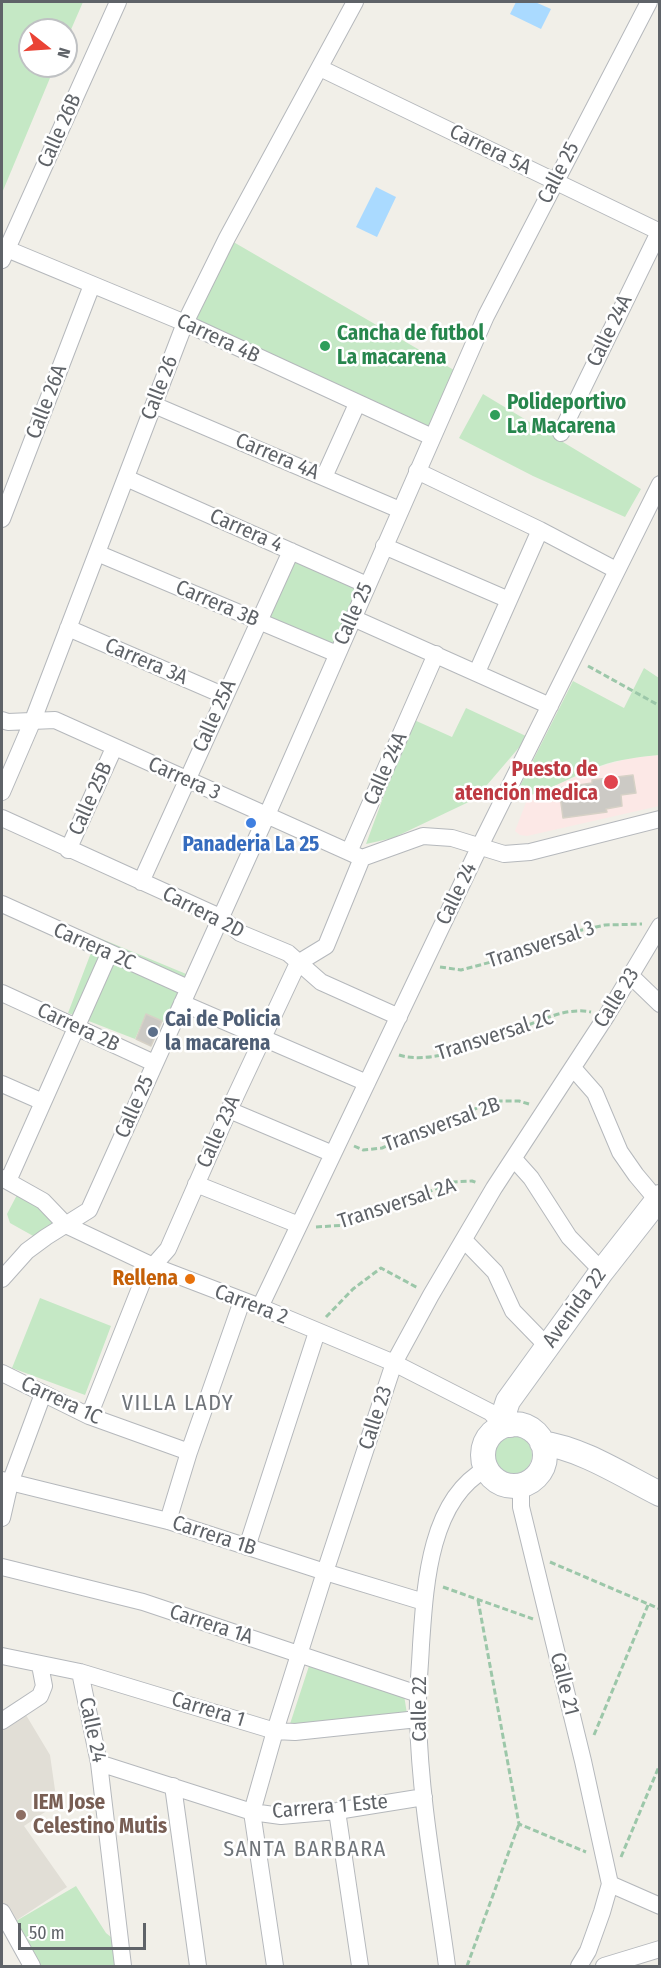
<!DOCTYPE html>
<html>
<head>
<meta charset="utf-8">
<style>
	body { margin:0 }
	#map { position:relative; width:661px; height:1968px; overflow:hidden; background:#f1efe8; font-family:"Fira Sans Condensed",sans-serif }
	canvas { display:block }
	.frame { position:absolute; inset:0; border:3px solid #5f6368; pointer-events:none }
	.north { position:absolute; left:18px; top:18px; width:60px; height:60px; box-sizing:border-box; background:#fff; border:2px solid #bfc1c3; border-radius:50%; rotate:107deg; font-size:16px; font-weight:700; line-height:24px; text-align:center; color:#5f6368 }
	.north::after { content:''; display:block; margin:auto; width:21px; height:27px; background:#ea4335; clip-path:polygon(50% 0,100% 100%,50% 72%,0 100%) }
	.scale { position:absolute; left:18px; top:1923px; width:128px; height:27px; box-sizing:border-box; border:3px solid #5f6368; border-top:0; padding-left:8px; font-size:18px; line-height:21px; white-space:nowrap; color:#5f6368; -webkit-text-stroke:4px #fff; paint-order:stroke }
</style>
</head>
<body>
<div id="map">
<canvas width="661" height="1968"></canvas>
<div class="frame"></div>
<div class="north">N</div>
<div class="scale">50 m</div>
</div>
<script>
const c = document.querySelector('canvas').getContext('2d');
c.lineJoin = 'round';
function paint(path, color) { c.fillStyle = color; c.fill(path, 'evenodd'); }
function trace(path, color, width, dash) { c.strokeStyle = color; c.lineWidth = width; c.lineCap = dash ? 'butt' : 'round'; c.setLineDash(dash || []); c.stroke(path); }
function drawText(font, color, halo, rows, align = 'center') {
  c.font = font + ' "Fira Sans Condensed",sans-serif'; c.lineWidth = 5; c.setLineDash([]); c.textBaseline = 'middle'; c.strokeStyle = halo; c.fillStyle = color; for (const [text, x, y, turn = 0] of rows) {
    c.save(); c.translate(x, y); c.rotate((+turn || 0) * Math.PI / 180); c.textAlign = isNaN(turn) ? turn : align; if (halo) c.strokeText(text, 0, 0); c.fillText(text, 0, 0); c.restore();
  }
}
paint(new Path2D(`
	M26 1715 50 1755 57 1804 24 1826 67 1887 11 1924 2 1912V1731Z`), '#e1ded6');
paint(new Path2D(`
	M659 755V806L527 836 520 835 515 831 528 797 599 767 630 758Z`), '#fce8e6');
paint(new Path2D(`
	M2 2H83L66 41V30H30V66H55L2 193Z
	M230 240 454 370 428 433 186 322Z
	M483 394 641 489 625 517 533 476 459 438Z
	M294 554 365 586 338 648 266 617Z
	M644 668 659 678V755C639 757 620 759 600 766 570 777 543 794 513 800L573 681 624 708Z
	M466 708 528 737 475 799 393 838 366 844 412 719 452 737Z
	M97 937 191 976 170 1025 146 1014 135 1039 68 1013Z
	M18 1193 39 1205 56 1224 35 1237 10 1223 7 1214Z
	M40 1298 111 1326 85 1395 12 1368Z
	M494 1455a19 19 0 1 1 38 0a19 19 0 1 1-38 0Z
	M309 1666 404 1695 407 1714 289 1727Z
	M76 1886 106 1933 117 1942 120 1966H34L11 1924Z`), '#c5e8c5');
paint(new Path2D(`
	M516 2H535L551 9 541 29 510 14Z
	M376 187 396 197 377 237 356 227Z`), '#aadaff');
const building = new Path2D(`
	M633 775 636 793 621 795 622 806 606 809 607 812 563 818 559 788 592 783V780Z
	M146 1014 162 1021 151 1046 136 1039Z`);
paint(building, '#cccac5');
trace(building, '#d6d1c6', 1.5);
const street = new Path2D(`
	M320 68 660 232
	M2 247 185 323 432 437
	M2 260 118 2
	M154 405 400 510
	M561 433 660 230
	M417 471 540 530 616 570
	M324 477 357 404
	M126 478 367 585
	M2 519 92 285
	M384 546 509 600
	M97 553 337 654
	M353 618 550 706
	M68 628 225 696
	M477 672 540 530
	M2 720 8 722 55 720 362 858
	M2 792 33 720 185 323 227 238 355 2
	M2 818 220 917 240 933 288 953 321 982 399 1017
	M68 850 114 748
	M349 852 436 654
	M362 858 423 836 452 838 504 854 530 852 660 819
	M141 882 291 551
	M2 904 188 988
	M631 976 660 1004
	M2 993 154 1063
	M182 1003 367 1083
	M573 1068 595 1093 620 1152 636 1175 657 1200
	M2 1084 43 1102
	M229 1110 333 1154
	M514 1159 531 1178 569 1237 602 1271
	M2 1178 43 1201 66 1225 153 1266 260 1307 394 1363 490 1412 504 1426
	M8 1181 109 954
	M196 1184 299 1225
	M464 1240 495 1272 513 1311 547 1346
	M2 1279 27 1251 46 1237 89 1210 267 815 486 316 649 2
	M260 1307 479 848 660 484
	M2 1373 89 1416 189 1452
	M89 1416 142 1283 153 1266 168 1249 229 1110 298 963 326 946 362 858
	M2 1480 168 1521 325 1572 424 1602
	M521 1485V1507L583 1761 610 1884 602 1912 588 1951 579 1966
	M2 1518 10 1483 43 1394
	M168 1521 189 1452 242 1301
	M247 1547 317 1332
	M2 1567 143 1602 418 1694
	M2 1656 80 1672 275 1731 295 1732 418 1719
	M80 1672 99 1763 123 1966
	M2 1721 40 1696 44 1686 40 1665
	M99 1763 252 1812 281 1816 337 1811 424 1797
	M173 1786 198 1966
	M337 1811 360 1966
	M610 1884 660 1906
	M2 1912 32 1966
	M275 1966 252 1812 275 1731 325 1572 394 1363 431 1295 494 1188 607 1015 660 926
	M447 1966C436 1884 420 1801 418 1718 417 1693 420 1669 421 1645 425 1587 429 1500 486 1469
	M604 1966 660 1949`);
const secondary = new Path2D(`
	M483 1455a31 31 0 1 1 62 0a31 31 0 1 1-62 0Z
	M510 1425 504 1413 508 1401 602 1271 660 1197
	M542 1443C583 1449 622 1475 660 1494`);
trace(street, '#b5b8bc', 18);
trace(secondary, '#b6babf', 26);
trace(new Path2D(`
	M588 666 660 706
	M440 967 461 970 495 961 577 931 605 925 642 924
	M399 1055C436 1067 500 1035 536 1022 553 1015 573 1008 591 1012
	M354 1146 363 1150 382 1148 494 1101H519L529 1104
	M316 1227 346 1225 453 1182 472 1181 478 1183
	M326 1317 353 1289 381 1268 418 1288
	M550 1562 660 1609
	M443 1587 533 1619
	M478 1600 519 1824 586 1852
	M594 1735 648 1605
	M621 1857 660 1764
	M467 1966 519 1824`), '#9cc7a9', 3, [6, 3]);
trace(street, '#fff', 16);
trace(secondary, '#fff', 24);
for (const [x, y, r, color] of [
	[325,346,6,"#2e9e5b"],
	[495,415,6,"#2e9e5b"],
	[611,782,8,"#e0444e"],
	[251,823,6,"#3f7fe0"],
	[153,1032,6,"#5c6f8a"],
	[190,1279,6,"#e8710a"],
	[21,1815,6,"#8d6e63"]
]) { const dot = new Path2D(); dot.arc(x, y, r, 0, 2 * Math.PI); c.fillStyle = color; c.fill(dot); trace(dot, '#fff', 2); }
drawText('21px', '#5f6368', '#fff', [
	["Calle 26B",60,131,-66],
	["Carrera 5A",490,150,26],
	["Calle 25",559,173,-63],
	["Calle 24A",610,331,-64],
	["Carrera 4B",218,339,25],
	["Calle 26",160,388,-69],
	["Calle 26A",47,402,-69],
	["Carrera 4A",277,457,23],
	["Carrera 4",246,531,24],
	["Carrera 3B",217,604,23],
	["Calle 25",354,614,-66],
	["Carrera 3A",146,662,23],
	["Calle 25A",215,716,-66],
	["Calle 24A",386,769,-66],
	["Carrera 3",184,779,24],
	["Calle 25B",91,799,-66],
	["Calle 24",457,894,-64],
	["Carrera 2D",203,913,27],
	["Transversal 3",541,945,-18],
	["Carrera 2C",94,947,24],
	["Calle 23",617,998,-58],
	["Carrera 2B",78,1028,25],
	["Transversal 2C",495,1036,-18],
	["Calle 25",135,1107,-66],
	["Transversal 2B",442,1125,-20],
	["Calle 23A",219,1132,-66],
	["Transversal 2A",397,1204,-18],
	["Carrera 2",251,1305,21],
	["Avenida 22",575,1308,-54],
	["Carrera 1C",61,1401,25],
	["Calle 23",376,1418,-72],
	["Carrera 1B",214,1536,18],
	["Carrera 1A",211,1625,18],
	["Calle 21",564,1684,76],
	["Calle 22",420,1709,-90],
	["Carrera 1",208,1710,17],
	["Calle 24",92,1730,78],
	["Carrera 1 Este",330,1807,-5]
]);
drawText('bold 21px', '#27864d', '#fff', [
	["Cancha de futbol",337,334],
	["La macarena",337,358],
	["Polideportivo",507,403],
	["La Macarena",507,427]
], 'left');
drawText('bold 21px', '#be3a42', '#fff', [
	["Puesto de",598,770],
	["atención medica",598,794]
], 'right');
drawText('bold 21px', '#366cbe', '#fff', [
	["Panaderia La 25",251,845]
]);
drawText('bold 21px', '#4e5e75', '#fff', [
	["Cai de Policia",165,1020],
	["la macarena",165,1044]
], 'left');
drawText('bold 21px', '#c56008', '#fff', [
	["Rellena",178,1279]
], 'right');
drawText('bold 21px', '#785e54', '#fff', [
	["IEM Jose",33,1803],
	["Celestino Mutis",33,1827]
], 'left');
c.letterSpacing = '1.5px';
drawText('22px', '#70757a', '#fff', [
	["VILLA LADY",178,1404],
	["SANTA BARBARA",305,1850]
]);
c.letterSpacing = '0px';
</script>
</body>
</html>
